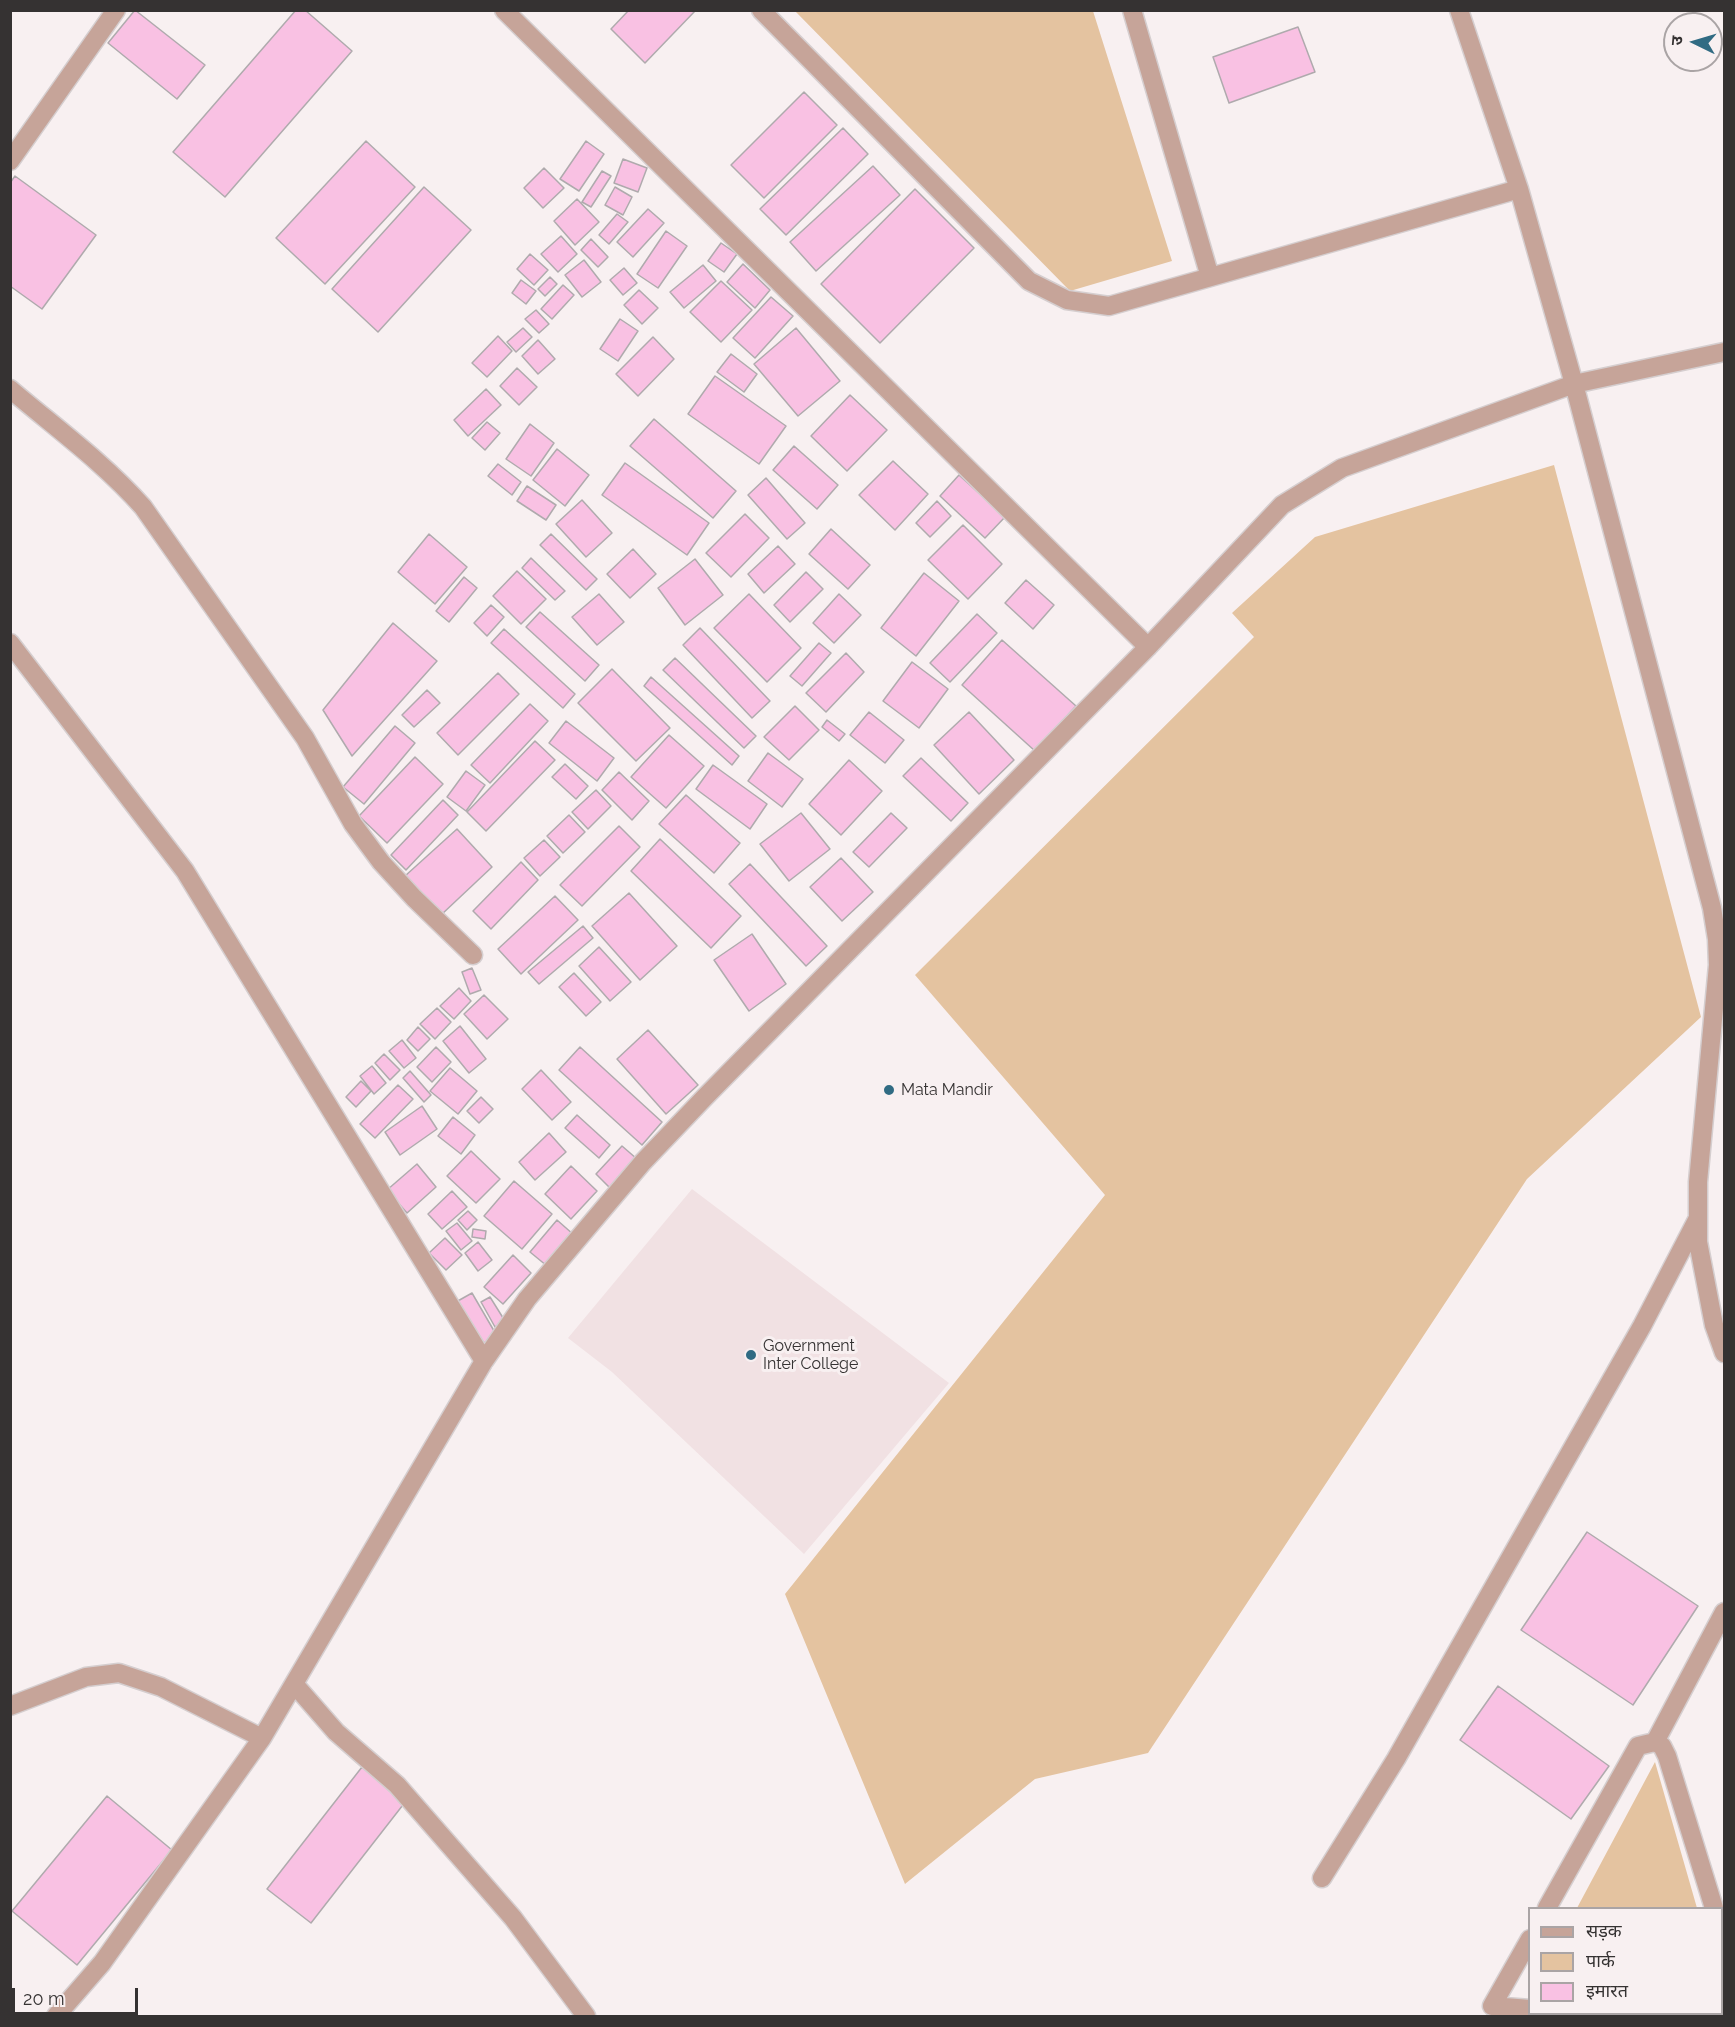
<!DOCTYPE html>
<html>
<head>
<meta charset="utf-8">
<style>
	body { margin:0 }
	#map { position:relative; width:1735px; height:2027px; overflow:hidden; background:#f8f0f1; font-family:Raleway,"Noto Sans Devanagari",sans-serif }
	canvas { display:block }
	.frame { position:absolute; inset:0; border:12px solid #353232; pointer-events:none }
	.legend { position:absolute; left:1528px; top:1907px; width:195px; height:108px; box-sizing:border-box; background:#f8f0f1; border:2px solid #aaa4a5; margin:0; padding:8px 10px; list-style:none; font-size:18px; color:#353232 }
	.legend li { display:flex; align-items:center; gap:12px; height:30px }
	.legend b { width:30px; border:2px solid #aaa4a5 }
	.north { position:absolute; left:1663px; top:12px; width:60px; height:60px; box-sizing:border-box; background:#f8f0f1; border:2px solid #aaa4a5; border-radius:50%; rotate:275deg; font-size:16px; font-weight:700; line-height:24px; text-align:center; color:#353232 }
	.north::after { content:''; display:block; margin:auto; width:21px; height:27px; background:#306b83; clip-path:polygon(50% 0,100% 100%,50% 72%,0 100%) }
	.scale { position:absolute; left:12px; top:1988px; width:126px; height:27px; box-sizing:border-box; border:3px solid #353232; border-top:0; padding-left:8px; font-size:18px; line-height:21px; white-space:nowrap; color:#353232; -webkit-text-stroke:4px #f8f0f1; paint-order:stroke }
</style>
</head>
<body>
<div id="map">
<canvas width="1735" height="2027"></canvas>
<div class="frame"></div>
<ul class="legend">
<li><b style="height:8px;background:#c6a499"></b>सड़क</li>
<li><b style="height:16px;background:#e4c3a0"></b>पार्क</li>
<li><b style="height:16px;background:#f9c1e3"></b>इमारत</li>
</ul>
<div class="north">उ</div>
<div class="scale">20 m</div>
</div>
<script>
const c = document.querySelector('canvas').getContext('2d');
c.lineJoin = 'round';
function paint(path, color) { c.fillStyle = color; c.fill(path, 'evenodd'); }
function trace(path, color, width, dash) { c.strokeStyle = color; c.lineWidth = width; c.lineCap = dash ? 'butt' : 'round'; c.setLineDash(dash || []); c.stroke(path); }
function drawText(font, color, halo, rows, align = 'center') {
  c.font = font + ' Raleway,sans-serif'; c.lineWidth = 6; c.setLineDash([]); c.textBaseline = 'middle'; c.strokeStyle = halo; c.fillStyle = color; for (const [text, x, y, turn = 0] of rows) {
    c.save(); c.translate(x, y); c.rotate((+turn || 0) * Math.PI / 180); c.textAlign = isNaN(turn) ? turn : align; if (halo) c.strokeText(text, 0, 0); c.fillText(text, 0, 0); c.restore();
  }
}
paint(new Path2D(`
	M692 1189 949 1383 804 1554 612 1372 568 1338Z`), '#f1e1e3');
paint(new Path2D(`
	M795 11H1093L1172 261 1070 291Z
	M1554 465 1701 1017 1527 1179 1148 1753 1035 1779 905 1884 785 1594 1105 1195 915 975 1254 637 1232 613 1315 537Z
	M1655 1762 1697 1908H1577Z`), '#e4c3a0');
const building = new Path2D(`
	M135 10 205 65 177 99 108 43Z
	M296 10H305L352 51 225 197 173 152Z
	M629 10H696L645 63 611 29Z
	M1298 27 1315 72 1229 103 1213 57Z
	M804 92 837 125 764 198 731 165Z
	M843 128 868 154 786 235 760 209Z
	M366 141 415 187 325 284 276 238Z
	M586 141 604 154 579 191 560 179Z
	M623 159 647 168 638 192 614 183Z
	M873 166 900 195 816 271 790 242Z
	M544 168 564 188 543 208 524 188Z
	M602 171 611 176 591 207 582 202Z
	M15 176 96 235 42 309 10 286V183Z
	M424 187 471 230 378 332 332 289Z
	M615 187 632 197 623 215 605 205Z
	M915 189 974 248 880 343 821 284Z
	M577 199 599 222 575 245 554 221Z
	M648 209 664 223 633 257 617 242Z
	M617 214 628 222 609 244 599 235Z
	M666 231 687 246 658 288 637 274Z
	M561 236 577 254 558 272 541 254Z
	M591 239 608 257 598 267 581 250Z
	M721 243 737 254 724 272 708 261Z
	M530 254 548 270 534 285 517 269Z
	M584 260 601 282 582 297 565 275Z
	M743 264 770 290 755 308 727 282Z
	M703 265 716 281 684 308 670 292Z
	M624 268 637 283 623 295 610 280Z
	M550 277 557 284 545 296 538 289Z
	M521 280 536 291 526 304 512 293Z
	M721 281 752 310 721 342 690 312Z
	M563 285 574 295 552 319 541 309Z
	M639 290 658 308 642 324 624 305Z
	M771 297 793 316 755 358 733 338Z
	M536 310 549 324 539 333 525 319Z
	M620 319 638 331 618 361 600 349Z
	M523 328 532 337 516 352 507 342Z
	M796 328 840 381 798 416 754 364Z
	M498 336 512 351 487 377 472 363Z
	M653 337 674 359 638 396 616 374Z
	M538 340 555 359 538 374 522 356Z
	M731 354 757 374 744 392 717 372Z
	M517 368 537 387 519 405 500 386Z
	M715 376 786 426 759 464 688 414Z
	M486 389 501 405 468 436 454 420Z
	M850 395 887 430 847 471 811 436Z
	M654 419 736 491 713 518 630 446Z
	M487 422 500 433 485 450 472 438Z
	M530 424 554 443 531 476 506 459Z
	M794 446 838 485 817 509 773 470Z
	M557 449 589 475 565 506 533 480Z
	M893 461 928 494 895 530 859 495Z
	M625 463 709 523 687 555 602 495Z
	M498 464 521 482 512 495 488 476Z
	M959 475 1005 517 985 538 940 496Z
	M766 478 805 523 787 539 748 495Z
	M527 486 556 505 546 520 517 501Z
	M582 500 612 533 586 557 556 524Z
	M937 501 951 516 930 537 916 523Z
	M745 514 769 538 731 577 706 553Z
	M963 525 1002 564 968 599 928 560Z
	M831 529 870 565 848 589 809 554Z
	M429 534 467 567 435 604 398 572Z
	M551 534 597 579 586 590 540 545Z
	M778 546 795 564 764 593 748 574Z
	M633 549 656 574 630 598 607 574Z
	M531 558 565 591 555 600 522 568Z
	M695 559 723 595 685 625 658 588Z
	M517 571 546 599 521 624 493 596Z
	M806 572 823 589 790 622 774 605Z
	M924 573 959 601 916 656 881 628Z
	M464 577 477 588 449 622 436 611Z
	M1026 580 1054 605 1033 629 1005 603Z
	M599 594 624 622 597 645 572 617Z
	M749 594 801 648 767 682 714 628Z
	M839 594 861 615 834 643 813 623Z
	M491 605 504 617 487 636 474 623Z
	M540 612 599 665 585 681 526 627Z
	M977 614 997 633 950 682 930 663Z
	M393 623 437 661 352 756 323 710Z
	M700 628 770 701 752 718 683 645Z
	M504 629 575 694 563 708 491 643Z
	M1002 640 1076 706 1035 751 962 685Z
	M819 643 831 653 802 686 790 676Z
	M846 653 864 672 826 712 806 693Z
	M675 658 756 736 744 748 663 670Z
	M912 662 948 689 919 728 883 701Z
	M612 669 670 728 636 761 578 703Z
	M498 673 519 694 458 755 437 733Z
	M651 677 739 756 732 765 644 686Z
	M427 690 440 703 414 727 402 715Z
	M530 704 548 721 490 783 471 765Z
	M795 706 819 730 789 760 764 737Z
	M869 712 904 740 885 763 850 735Z
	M969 712 1014 760 979 794 934 745Z
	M827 720 845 734 839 741 822 727Z
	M566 721 614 758 597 781 549 743Z
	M395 726 415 743 364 804 343 787Z
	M669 735 704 766 666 808 631 777Z
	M535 741 555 760 486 831 467 812Z
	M768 753 803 779 782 807 748 781Z
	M415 757 443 784 387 843 359 816Z
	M921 758 968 803 951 821 903 776Z
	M849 760 882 791 841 835 809 804Z
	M565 764 588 786 576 799 552 777Z
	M713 765 767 804 750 829 696 789Z
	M466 771 485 785 466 811 447 797Z
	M619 772 649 801 632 820 602 790Z
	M596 790 611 806 588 829 572 812Z
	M686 795 740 843 714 873 659 824Z
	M443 800 458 815 406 870 391 855Z
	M801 813 830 849 789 881 760 844Z
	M891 813 907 828 869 867 853 852Z
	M569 815 585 832 563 853 547 836Z
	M619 826 640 847 582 906 560 885Z
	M457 829 492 867 441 915 405 876Z
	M660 839 741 916 711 948 631 871Z
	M544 840 560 857 540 876 524 858Z
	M841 858 873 892 842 921 810 887Z
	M521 862 538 880 491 929 473 911Z
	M750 864 827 946 806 966 729 884Z
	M629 893 677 946 640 980 592 926Z
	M555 896 578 920 521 974 498 949Z
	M583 926 593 938 539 984 528 972Z
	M752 934 786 984 749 1011 714 960Z
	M599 947 631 982 610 1001 579 966Z
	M472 968 481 990 470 994 462 972Z
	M574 973 601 1002 586 1016 559 987Z
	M459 988 471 1001 454 1019 440 1006Z
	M484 995 508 1019 487 1039 464 1014Z
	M437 1008 451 1022 435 1039 420 1024Z
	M460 1026 486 1059 469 1073 443 1041Z
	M418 1027 430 1039 418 1051 407 1040Z
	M648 1030 698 1085 666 1114 617 1059Z
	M402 1040 416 1058 404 1068 389 1051Z
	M436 1047 451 1062 432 1082 417 1067Z
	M580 1047 662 1122 642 1145 559 1070Z
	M384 1054 400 1070 390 1080 375 1063Z
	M372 1066 386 1083 374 1094 360 1076Z
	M450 1068 477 1091 458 1114 430 1091Z
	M541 1070 571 1102 552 1120 522 1089Z
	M410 1071 431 1095 424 1102 403 1078Z
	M361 1081 371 1091 356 1107 346 1097Z
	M398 1085 413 1099 375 1138 360 1124Z
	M481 1097 493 1109 479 1123 467 1111Z
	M422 1106 437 1129 400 1155 385 1132Z
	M577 1115 610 1145 599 1158 565 1128Z
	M453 1117 475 1135 461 1154 438 1136Z
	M549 1133 566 1152 535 1180 519 1162Z
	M622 1146 637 1159 610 1188 596 1174Z
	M471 1151 500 1179 476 1203 447 1176Z
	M417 1164 436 1187 407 1213 387 1190Z
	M571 1166 597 1191 571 1219 545 1194Z
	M514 1181 552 1214 522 1249 484 1216Z
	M452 1191 467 1207 442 1229 428 1214Z
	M468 1211 477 1220 467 1230 458 1220Z
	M557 1220 574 1235 547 1266 530 1252Z
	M457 1223 472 1241 461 1250 446 1231Z
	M473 1229 486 1231 485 1239 472 1237Z
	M445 1238 462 1255 446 1270 429 1253Z
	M478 1242 492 1260 478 1271 465 1253Z
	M513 1255 531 1273 503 1304 484 1287Z
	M472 1293 497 1336 480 1345 456 1302Z
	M490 1297 505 1321 495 1327 481 1302Z
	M1587 1532 1698 1606 1633 1705 1521 1630Z
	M1498 1686 1609 1766 1571 1819 1460 1740Z
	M362 1767 406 1801 311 1923 267 1889Z
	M107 1796 172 1850 77 1965 12 1911Z`);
paint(building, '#f9c1e3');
trace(building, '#afaaad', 1.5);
const minor = new Path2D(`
	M504 10 1148 647
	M761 10 1029 281 1067 300 1109 306 1519 189
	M1132 10 1210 277
	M1459 10 1519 189 1574 384 1712 908 1717 939 1718 965 1698 1182V1242L1714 1325 1724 1353
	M10 161 116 10
	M10 389C56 428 103 462 143 507L305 738 353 824 381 862 414 898 473 955
	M10 643 185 871 484 1361
	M295 1685 336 1732 397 1785 513 1918 586 2016
	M10 1706 86 1677 119 1673 161 1687 262 1738
	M1655 1742 1724 1612
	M1322 1878 1396 1759 1642 1326 1697 1220
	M1547 1908 1638 1746 1655 1742 1662 1746 1667 1756 1714 1908
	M1722 1932 1724 1942
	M1530 1939 1492 2006 1530 2009
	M1722 2012H1724
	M56 2016 102 1963 262 1738 484 1361 527 1299 643 1162 705 1097 1148 647 1282 505 1342 468 1574 384 1724 352`);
trace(minor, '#d5cecf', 21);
trace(minor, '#c6a499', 18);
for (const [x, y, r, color] of [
	[889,1090,6,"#306b83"],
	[751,1355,6,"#306b83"]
]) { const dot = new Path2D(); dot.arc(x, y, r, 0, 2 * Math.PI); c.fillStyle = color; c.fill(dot); trace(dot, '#f8f0f1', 2); }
drawText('16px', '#353232', '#f8f0f1', [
	["Mata Mandir",901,1090],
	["Government",763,1346],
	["Inter College",763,1364]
], 'left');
</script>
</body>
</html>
